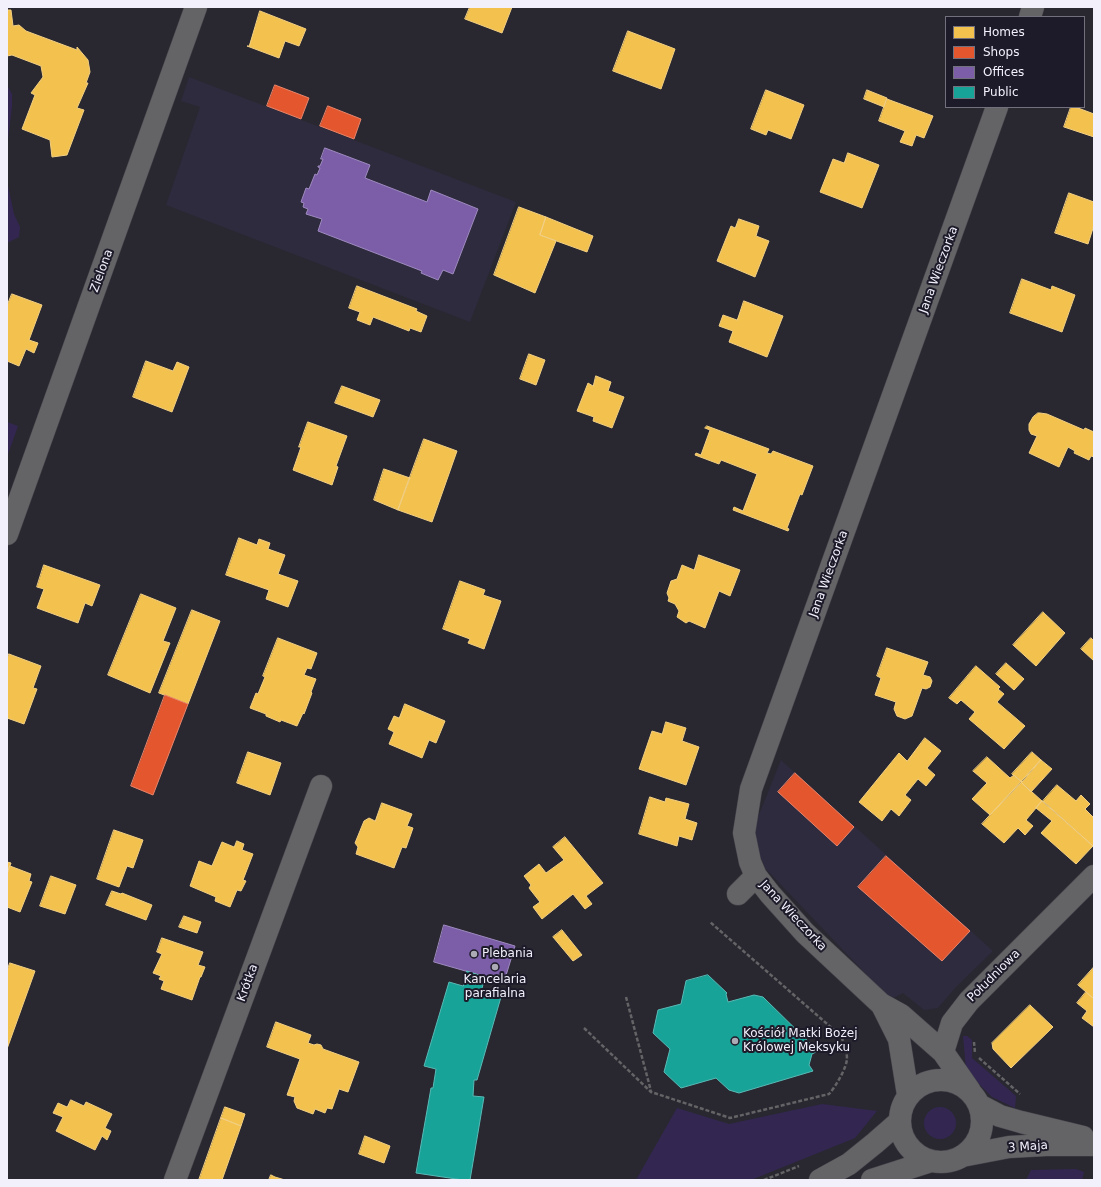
<!DOCTYPE html>
<html>
<head>
<meta charset="utf-8">
<style>
	body { margin:0 }
	#map { position:relative; width:1101px; height:1187px; overflow:hidden; background:#292830; font-family:"DejaVu Sans",sans-serif }
	canvas { display:block }
	.frame { position:absolute; inset:0; border:8px solid #f2f0fb; pointer-events:none }
	.legend { position:absolute; left:945px; top:16px; width:140px; height:92px; box-sizing:border-box; background:#1d1a29; border:1px solid #72707d; margin:0; padding:5px 7px; list-style:none; font-size:12px; color:#f2f0fb }
	.legend li { display:flex; align-items:center; gap:8px; height:20px }
	.legend b { width:20px; border:1px solid #72707d }
</style>
</head>
<body>
<div id="map">
<canvas width="1101" height="1187"></canvas>
<div class="frame"></div>
<ul class="legend">
<li><b style="height:11px;background:#f2c14e"></b>Homes</li>
<li><b style="height:11px;background:#e4572e"></b>Shops</li>
<li><b style="height:11px;background:#7b5ea7"></b>Offices</li>
<li><b style="height:11px;background:#17a398"></b>Public</li>
</ul>
</div>
<script>
const c = document.querySelector('canvas').getContext('2d');
c.lineJoin = 'round';
function paint(path, color) { c.fillStyle = color; c.fill(path, 'evenodd'); }
function trace(path, color, width, dash) { c.strokeStyle = color; c.lineWidth = width; c.lineCap = dash ? 'butt' : 'round'; c.setLineDash(dash || []); c.stroke(path); }
function drawText(font, color, halo, rows, align = 'center') {
  c.font = font + ' "DejaVu Sans",sans-serif'; c.lineWidth = 4; c.setLineDash([]); c.textBaseline = 'middle'; c.strokeStyle = halo; c.fillStyle = color; for (const [text, x, y, turn = 0] of rows) {
    c.save(); c.translate(x, y); c.rotate((+turn || 0) * Math.PI / 180); c.textAlign = isNaN(turn) ? turn : align; if (halo) c.strokeText(text, 0, 0); c.fillText(text, 0, 0); c.restore();
  }
}
paint(new Path2D(`
	M189 77 516 202 470 322 166 205 200 107 181 101Z
	M781 760 993 951 956 987 938 1008 924 1010 903 993 893 998 883 992 765 868 753 840 754 827Z`), '#2e2b3e');
paint(new Path2D(`
	M7 85 12 94V106L7 148Z
	M7 181 14 214 20 227 19 237 7 243Z
	M7 422 18 426 7 457Z
	M963 1036H967L972 1040V1058L1016 1096 1015 1108 992 1097 973 1078 966 1068Z
	M822 1104 877 1111 855 1138 751 1180H636L677 1108 729 1124Z
	M924 1123a16 16 0 1 1 32 0a16 16 0 1 1-32 0Z
	M1076 1169 1084 1172 1082 1180H1026L1031 1170Z`), '#332752');
const homes = new Path2D(`
	M470 7H512L502 33 465 19Z
	M7 10H11L13 26 19 25 26 31 77 50V47L88 60 90 72 86 83H88L77 108 84 110 67 155 52 157 50 140 22 129 35 95 31 93 43 77 41 66 12 55 7 56Z
	M260 11 306 29 299 46 285 41 279 58 247 46H249Z
	M628 31 675 49 661 89 613 71Z
	M766 90 804 105 791 139 768 130 766 135 751 129Z
	M867 90 887 98 884 107 864 99Z
	M887 99 933 116 924 138 916 135 912 146 900 142 905 131 879 121Z
	M1071 107 1078 108 1094 114V137L1064 127Z
	M848 153 879 165 862 208 820 192 833 159 844 163Z
	M1069 193 1094 202V225L1088 244 1055 233Z
	M519 207 546 217 540 235 556 241 535 293 494 275Z
	M546 217 593 236 587 252 540 235Z
	M739 219 759 226 756 236 769 241 755 277 717 261 731 226 735 228Z
	M1022 279 1051 290 1052 286 1075 295 1062 332 1010 313Z
	M357 286 417 309 416 311 427 316 421 332 410 328 409 331 373 317 370 325 357 320 360 312 349 308Z
	M12 294 42 305 29 340 38 343 34 353 26 349 19 366 7 361V306Z
	M744 301 783 316 767 357 729 342 733 331 719 326 723 315 737 320Z
	M529 354 545 360 536 385 520 379Z
	M146 361 173 371 177 362 189 367 172 412 133 397Z
	M596 376 611 382 608 391 624 397 612 428 593 421 594 417 577 411 588 383 593 386Z
	M342 386 380 400 373 417 335 403Z
	M1038 413H1040L1047 414 1084 430 1085 428 1094 432V457L1091 456 1089 460 1074 453 1075 451 1068 447 1059 467 1029 453 1037 436 1031 434 1029 430V424L1033 417Z
	M308 422 347 436 336 466 338 467 332 485 293 470 301 447H299Z
	M707 426 769 449 767 453 771 454 773 451 813 466 802 495 800 494 787 528 789 529 788 531 733 510 734 507 743 511 757 474 721 460 719 464 695 455 696 453 701 455 710 430 705 428Z
	M424 439 457 451 432 522 398 510Z
	M384 469 410 478 398 510 374 500Z
	M239 538 257 545 259 539 270 543 268 549 285 555 278 574 298 581 288 607 266 599 269 590 226 575Z
	M699 555 740 570 730 596 719 591 705 628 689 621 686 623 677 617 679 611 675 604 668 601 669 598 667 593 671 581 677 579 682 565 694 570Z
	M44 565 100 585 92 606 85 603 78 623 37 608 44 589 37 587Z
	M460 581 485 590 483 595 501 601 484 649 468 643 470 639 443 629Z
	M141 594 176 608 163 641 170 643 150 693 108 675Z
	M192 610 220 621 188 704 159 693Z
	M1043 612 1065 633 1036 666 1013 645Z
	M278 638 317 653 311 669 307 668 304 675 316 679 311 692 312 693 304 714 303 713 297 726 281 720 280 722 266 716V714L250 708 256 693 258 694 265 677 263 676Z
	M1091 638 1094 641V661L1081 649Z
	M887 648 928 662 923 675 930 677 932 681 930 687 926 689 922 688 912 716 905 719 897 716 894 709 896 702 875 695 881 678 877 676Z
	M9 654 41 666 33 688 37 689 24 724 7 718V659Z
	M1006 663 1024 679 1014 690 996 674Z
	M976 666 1000 687 998 689 1004 694 997 702 1025 726 1004 749 969 719 975 712 961 700 957 704 949 698Z
	M405 704 445 721 436 743 429 740 422 758 389 744 394 732 388 729 394 716 399 718Z
	M666 722 686 728 682 741 699 747 686 785 639 769 652 731 662 734Z
	M925 738 941 751 927 768 935 775 926 786 918 779 905 795 911 800 899 816 891 809 882 821 859 802 899 753 907 761Z
	M248 752 281 763 270 795 237 783Z
	M1032 752 1041 760 1022 782 1012 774Z
	M987 757 1010 778 1014 775 1022 782 990 815 972 799 987 783 973 771Z
	M1041 760 1052 769 1031 792 1021 782Z
	M1021 782 1042 801 1026 820 1033 826 1025 835 1018 828 1004 843 982 824Z
	M1057 785 1076 801 1081 795 1090 804 1085 809 1094 818V844L1093 846 1043 801Z
	M650 797 665 802 666 798 689 804 685 819 697 823 692 840 679 836 677 846 639 834Z
	M1042 801 1093 846 1076 864 1041 833 1052 821 1036 808Z
	M382 803 412 814 407 826 413 828 406 848 402 847 394 868 356 854 358 847 355 843 364 821 369 818 375 821Z
	M114 830 143 840 133 868 127 866 119 887 97 879Z
	M565 837 603 883 586 896 592 904 585 909 573 894 542 919 533 907 540 902 529 888 531 885 524 876 539 864 546 873 564 860 553 847Z
	M237 841 244 844 242 850 253 854 243 880 246 881 241 891 237 890 230 907 215 901 216 897 190 886 199 861 212 866 222 842 234 847Z
	M7 862 11 863 7 874Z
	M10 866 31 874 29 881 32 882 20 912 7 907V874Z
	M51 876 76 885 65 914 40 906Z
	M112 891 121 894 122 893 152 905 146 920 106 905Z
	M184 916 201 922 197 933 179 927Z
	M562 930 582 955 573 961 553 937Z
	M162 938 203 952 198 965 205 967 201 977H200L192 1000 161 989 164 981 159 979 161 976 153 973 162 954 157 952Z
	M10 963 35 971 7 1049V971Z
	M1094 967V999L1078 985Z
	M1086 992 1094 999V1027L1082 1018 1087 1011 1077 1003Z
	M1030 1005 1053 1027 1011 1068 993 1049 992 1043Z
	M276 1022 311 1035 308 1043 314 1045 317 1044 321 1045 323 1049 359 1062 348 1092 339 1089 332 1109 327 1108 325 1113 315 1109 313 1114 297 1108 294 1101 295 1097 287 1095 300 1059 267 1047Z
	M71 1100 84 1106 86 1102 112 1114 105 1128 111 1131 107 1140 102 1136 95 1150 56 1131 63 1117 53 1113 58 1103 67 1107Z
	M225 1107 245 1114 241 1126 221 1118Z
	M221 1118 241 1126 222 1180H199Z
	M365 1136 390 1146 384 1163 359 1154Z
	M271 1175 275 1177 285 1180H269Z`);
paint(homes, '#f2c14e');
trace(homes, '#f2cf82', 1);
const shops = new Path2D(`
	M275 85 309 98 301 119 267 106Z
	M328 106 361 119 354 139 320 126Z
	M165 695 188 704 153 795 131 786Z
	M795 773 854 827 837 846 778 792Z
	M886 856 970 931 942 961 858 887Z`);
paint(shops, '#e4572e');
trace(shops, '#e8856c', 1);
const offices = new Path2D(`
	M325 148 370 165 365 178 427 202 431 190 478 209 453 274 443 270 438 280 421 273 422 271 318 231 322 219 306 214 308 209 303 207 304 203 301 202 306 188 309 189 315 174 317 175 320 168 318 167V166H320L323 159H321Z
	M444 925 515 946 504 982 434 962Z`);
paint(offices, '#7b5ea7');
trace(offices, '#9f8ac0', 1);
const public = new Path2D(`
	M467 971 485 977 481 992 501 997 477 1080H474L473 1096 484 1097 470 1180H463L416 1173 431 1088H433L436 1069 424 1066 449 982 463 986Z
	M708 975 727 993 726 994 728 1002 754 995 763 997 818 1051 812 1054 809 1065 813 1071 739 1093 729 1090 716 1078 681 1088 664 1072 670 1049 653 1033 658 1010 681 1004 686 981Z`);
paint(public, '#17a398');
trace(public, '#59bab6', 1);
const minor = new Path2D(`
	M1030 17 1033 7
	M7 534 196 7
	M738 894 756 876
	M882 1005 899 1039 908 1095
	M943 1052 901 1015 881 1004 805 933 770 894 756 876 750 862 744 833 751 789 997 107
	M900 1121a41 41 0 1 1 82 0a41 41 0 1 1-82 0Z
	M970 1091 943 1052 952 1023 969 1001 1094 876
	M979 1105 1000 1116 1021 1122 1083 1137
	M962 1156 1009 1147 1046 1145H1094
	M175 1180 321 786
	M820 1180 849 1164 875 1143 899 1122
	M872 1180 931 1161`);
trace(minor, '#46454c', 23);
trace(new Path2D(`
	M626 997 651 1091
	M584 1028 651 1092 730 1118 829 1094C836 1086 846 1069 847 1059 847 1051 844 1043 841 1036L710 922
	M974 1042 975 1053
	M979 1058 1020 1094
	M764 1180 799 1166`), '#646366', 2.5, [4, 2]);
trace(minor, '#646366', 22);
for (const [x, y, r, color] of [
	[474,954,4,"#acaab4"],
	[495,967,4,"#acaab4"],
	[735,1041,4,"#acaab4"]
]) { const dot = new Path2D(); dot.arc(x, y, r, 0, 2 * Math.PI); c.fillStyle = color; c.fill(dot); trace(dot, '#1d1a29', 1.5); }
drawText('12px', '#f2f0fb', '#1d1a29', [
	["Jana Wieczorka",939,270,-70],
	["Zielona",102,271,-70],
	["Jana Wieczorka",829,574,-70],
	["Jana Wieczorka",793,916,47],
	["Południowa",994,976,-45],
	["Krótka",248,983,-70],
	["3 Maja",1028,1147,-4]
]);
drawText('12px', '#f2f0fb', '#1d1a29', [
	["Plebania",482,954],
	["Kancelaria",495,980,"center"],
	["parafialna",495,994,"center"],
	["Kościół Matki Bożej",743,1034],
	["Królowej Meksyku",743,1048]
], 'left');
</script>
</body>
</html>
